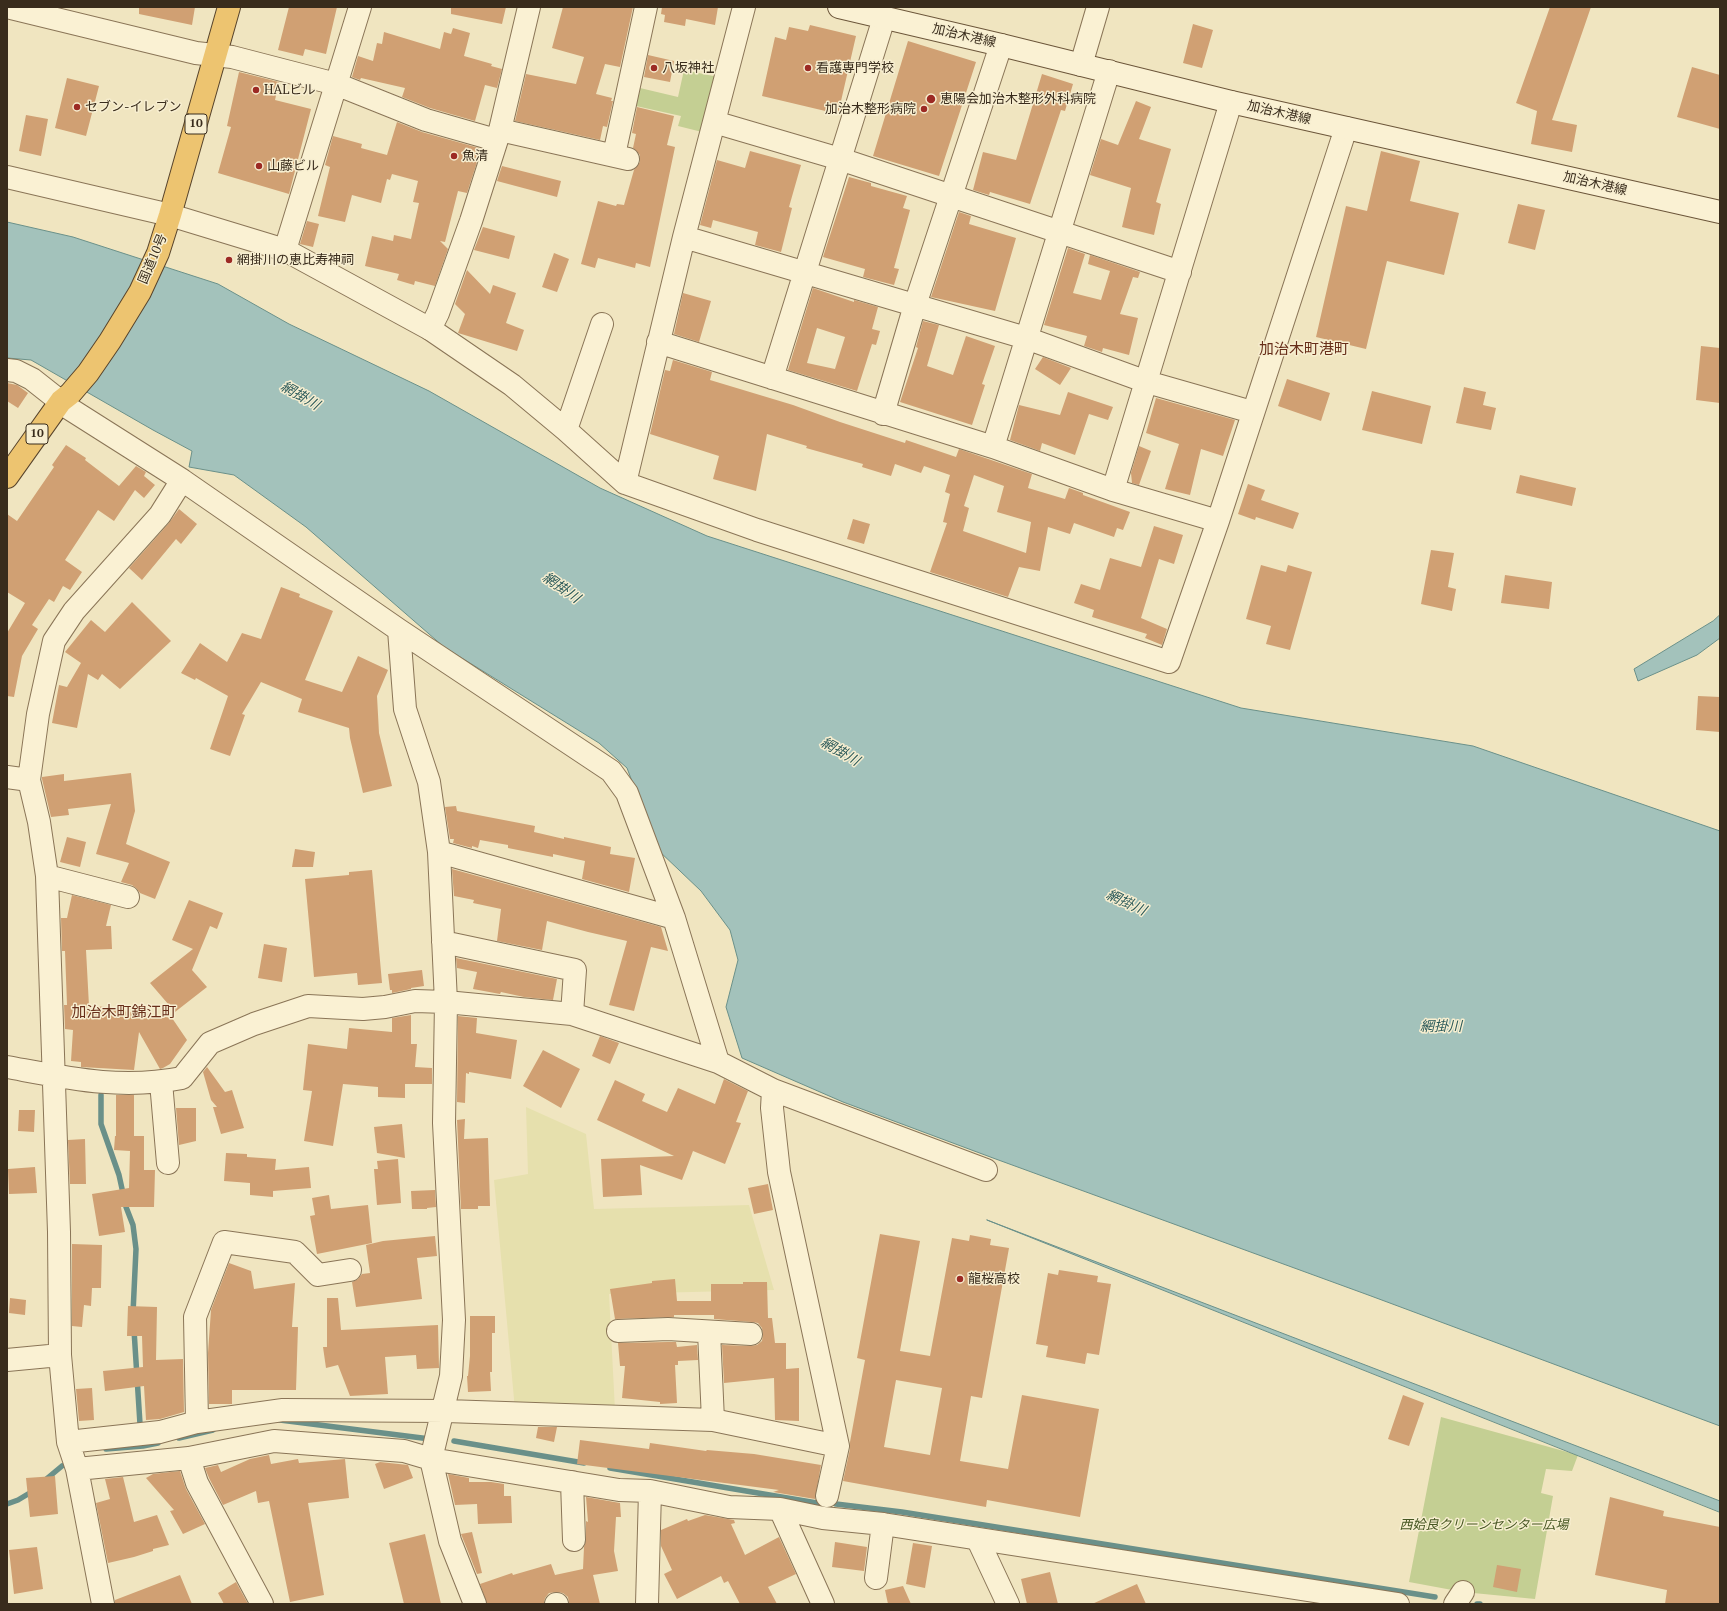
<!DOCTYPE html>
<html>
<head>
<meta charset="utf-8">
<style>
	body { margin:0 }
	#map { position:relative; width:1727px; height:1611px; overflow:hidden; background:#f0e5c0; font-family:"PT Serif",serif }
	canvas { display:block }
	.frame { position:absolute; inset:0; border:8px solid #392c1c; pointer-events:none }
</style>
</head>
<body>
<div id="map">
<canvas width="1727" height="1611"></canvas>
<div class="frame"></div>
</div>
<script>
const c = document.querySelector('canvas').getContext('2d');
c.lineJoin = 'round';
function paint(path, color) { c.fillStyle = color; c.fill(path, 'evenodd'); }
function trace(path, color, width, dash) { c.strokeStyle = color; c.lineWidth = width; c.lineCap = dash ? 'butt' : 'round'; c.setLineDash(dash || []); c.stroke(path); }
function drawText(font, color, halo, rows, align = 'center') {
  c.font = font + ' "PT Serif","Noto Sans JP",serif'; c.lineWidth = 3; c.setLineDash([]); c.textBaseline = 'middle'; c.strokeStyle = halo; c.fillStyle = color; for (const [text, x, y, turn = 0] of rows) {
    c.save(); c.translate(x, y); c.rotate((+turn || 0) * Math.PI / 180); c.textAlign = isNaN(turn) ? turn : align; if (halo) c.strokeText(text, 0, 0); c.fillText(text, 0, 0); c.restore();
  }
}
paint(new Path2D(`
	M526 1107 586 1134 594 1209 749 1205 774 1290 609 1294 615 1410H515L494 1180 528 1174Z`), '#e6e0ad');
paint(new Path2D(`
	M684 70 718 77 706 133 678 126 681 116 636 106 640 88 678 97Z
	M1441 1417 1578 1455 1572 1471 1546 1469 1541 1493 1553 1496 1535 1599 1463 1592 1409 1582Z`), '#c4cf93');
const water = new Path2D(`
	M7 222 73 237 218 284 289 324 429 391 600 488 707 536 1241 708 1473 746 1720 831V1426L1371 1296 993 1158 843 1102 742 1058 726 1007 738 960 730 930 701 891 658 850 627 768 599 743 444 647 306 527 234 475 189 467 192 451 153 430 31 360 7 358Z
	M1720 615V638L1697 655 1638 681 1634 669 1713 621Z
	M987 1220 1720 1501V1512Z`);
paint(water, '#a3c2bb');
trace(water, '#6a9089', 1);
trace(new Path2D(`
	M101 1095V1124L119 1175 126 1207 133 1225 136 1249 133 1313
	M134 1330 140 1424
	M280 1420 430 1439
	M179 1438 213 1430
	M454 1441 584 1463
	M106 1449 143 1446 158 1443
	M610 1468 817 1503
	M44 1481 62 1466
	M7 1504 18 1500 33 1491
	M836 1504 902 1512 1435 1597
	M1477 1604H1480`), '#6a9089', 5.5);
paint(new Path2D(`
	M139 7H195L192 25 139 14Z
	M289 7H337L326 54 305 49 303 56 278 50Z
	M451 7H506L502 24 451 14Z
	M563 7H633L620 67 605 64 596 94 612 98 611 101H613L607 127 603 126 600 140 515 121 526 74 576 84 584 57 552 48Z
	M662 7H718L715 25 686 19 685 26 664 22 665 15 661 14Z
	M1550 7H1591L1552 120 1577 125 1572 152 1531 144 1537 111 1516 103Z
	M1193 24 1213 30 1202 68 1183 63Z
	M810 25 856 36 838 114 762 96 775 37 786 40 789 27 808 31Z
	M453 28 470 33 464 56 492 64 491 66 502 69 497 88 485 85 475 121 430 108 402 97 405 88 361 78 360 80 352 77 358 56 373 61 377 43 382 44 384 32 440 49 444 32 451 34Z
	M908 41 976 62 939 176 873 156Z
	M648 55 674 61 670 82 644 77Z
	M1692 67 1720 75V129L1677 117Z
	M239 72 279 82 275 100 311 109 289 194 218 173 231 127 227 126Z
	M1042 74 1073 84 1065 111 1061 110 1030 204 990 192 989 195 973 190 983 152 1016 160Z
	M67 78 99 86 86 136 55 128Z
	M1136 101 1151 107 1139 139 1171 149 1156 202 1161 204 1154 235 1122 227 1131 188 1090 175 1101 139 1118 145Z
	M637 107 674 116 667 145 675 147 650 267 636 263 635 268 598 258 595 268 581 264 598 201 616 206 617 204 624 205 634 170 640 162V155L633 148 636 134 632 133Z
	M26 115 48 119 41 156 19 151Z
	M397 122 422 132 479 148 476 159H478L467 193 458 191 445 242 440 241 448 249 435 286 415 281 414 285 397 280 399 274 365 266 372 236 393 241 394 235 411 239 419 203 413 202 418 181 392 174 390 180 387 179 381 203 352 195 345 222 318 216 330 167 325 165 333 136 362 144 361 148 387 155Z
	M750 151 801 165 789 207 792 208 781 252 755 245 758 232 713 220 711 228 700 225 717 160 745 168Z
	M1381 151 1420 161 1410 201 1459 213 1444 275 1387 261 1366 349 1316 337 1346 206 1367 211Z
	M502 166 561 181 557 197 497 181Z
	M849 177 871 183V186L907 196 903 208 910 210 894 268 899 269 894 285 863 277 865 269 823 257Z
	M1518 204 1545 210 1535 250 1508 243Z
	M959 212 971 216 969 224 1016 238 995 311 931 297Z
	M307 221 319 224 313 247 300 244Z
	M483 227 515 236 509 259 474 250Z
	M1068 248 1085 254 1073 293 1101 300 1110 271 1088 264 1090 255 1140 272 1138 278 1133 277 1120 314 1138 318 1129 355 1103 348 1102 352 1084 346 1087 336 1044 325Z
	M554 253 569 259 557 292 542 287Z
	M467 270 490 294 493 285 516 293 506 323 524 330 517 351 458 333 465 314 455 304Z
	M813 288 854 302V300L878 307 872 329 880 331 876 345 872 344 857 391 788 370ZM817 328 845 337 835 369 807 363Z
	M683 293 711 301 699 342 674 334Z
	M923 321 939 325 927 366 953 375 966 336 995 346 982 384 985 385 972 425 900 402 918 348 916 347Z
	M1701 346 1720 348V403L1696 400Z
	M1043 357 1071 368 1060 385 1035 369Z
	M673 360 712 372 710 380 793 405 840 422 905 443 906 440 956 457 959 449 1032 474 1028 488 1065 499 1069 488 1083 493V495L1130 512 1123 530 1117 528 1114 537 1074 523 1070 534 1048 527 1040 571 1019 567 1008 597 930 572 947 523 943 522 950 494 945 492 950 475 924 466 921 473 895 464 891 476 862 467 863 464 806 448 807 446 767 434 756 491 713 479 719 456 650 434 665 370 670 371ZM974 475 1004 486 997 512 1031 522 1026 553 963 531 969 508 964 506Z
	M1287 379 1330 393 1321 421 1278 406Z
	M7 383 17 385 28 393 18 408 7 401Z
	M1464 387 1486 392 1483 405 1496 408 1491 430 1456 423Z
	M1372 391 1431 406 1422 444 1362 430Z
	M1068 392 1113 407 1108 420 1089 414 1075 455 1042 443 1040 451 1010 440 1019 405 1060 415Z
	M1156 398 1235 420 1223 456 1201 449 1190 495 1165 489 1179 444 1146 433Z
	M66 445 86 458 85 460 119 486 136 466 146 472 144 476 155 485 144 498 135 490 114 521 98 510 65 560 82 572 70 590 63 586 54 602 49 599 32 625 38 629 22 656 14 697 7 696V633L25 603 7 592V514L17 521 54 467 52 465Z
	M1139 446 1151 451 1139 485 1132 483 1131 473Z
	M1520 475 1576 488 1572 506 1516 493Z
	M1248 484 1265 490 1261 500 1299 513 1293 529 1256 517 1255 520 1238 514Z
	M179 509 197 524 181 544 176 539 142 580 129 568 169 523Z
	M853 519 870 524 864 544 847 539Z
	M1154 526 1183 535 1174 564 1159 559 1141 618 1167 629 1162 645 1145 638 1147 634 1092 617 1094 610 1074 603 1081 584 1100 590 1110 558 1141 567Z
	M1431 550 1454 553 1448 587 1456 589 1452 611 1421 604Z
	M1261 565 1286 572 1288 565 1312 572 1290 650 1266 644 1271 626 1246 619Z
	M1505 575 1552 582 1549 609 1501 603Z
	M281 587 300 594 299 597 333 611 305 680 342 692 358 656 388 670 377 696 379 733 392 786 363 793 350 738 349 728 298 712 302 699 261 682 242 714 245 715 230 756 210 749 228 696 196 678 195 680 181 673 200 643 227 662 242 633 261 639Z
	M132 602 171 641 120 689 102 674 98 680 88 674 77 728 52 723 59 685 67 687 81 663 65 652 91 620 105 632Z
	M1698 696 1720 697V732L1696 730Z
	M131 773 135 811 126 844 170 862 155 899 140 893 136 888 132 885 121 882 129 863 96 854 111 804 68 809 69 815 51 817 42 779V777L64 774V781Z
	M456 806 457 811 535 826 534 832 564 839V837L611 847 610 854 635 858 629 892 582 879 585 861 553 854V857L508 848V845L480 840 478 848 472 846V848L453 843 454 839H450L445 807Z
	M67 837 86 842 80 867 60 862Z
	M295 849 315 852 313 867H292Z
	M452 869 661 927 668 951 651 947 634 1011 609 1005 627 941 588 932 547 921 542 950 497 941 501 909 473 903 474 900 454 896Z
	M372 870 382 983 358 985 357 973 314 977 305 879 349 875V872Z
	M72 895 111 905 106 926H111L112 949 86 950 89 1006 108 1007V1009L172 1018 187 1040 170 1064 163 1068 160 1069 139 1032 134 1070 81 1067V1062L71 1061 73 1030 65 1029 64 1005H67L65 951H62L61 918H67Z
	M189 900 223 913 217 929 210 926 192 970 207 987 175 1012 150 983 193 949 172 940Z
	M264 944 287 948 282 982 258 978Z
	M456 958 557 979 553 1000 524 997 501 992 500 994 473 989 477 972 457 968Z
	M422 970 424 986 411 988V989L392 993V990H390L388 974Z
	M411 1015V1044H417L415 1067 432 1068V1084H405V1098L378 1097V1087L343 1084 333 1146 304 1141 312 1091 303 1090 308 1044 347 1049 349 1028 392 1032V1018Z
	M458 1016 477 1018 476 1033 517 1040 511 1079 469 1072V1074L466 1073 465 1103 457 1102Z
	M600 1036 619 1043 610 1064 592 1056Z
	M543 1050 580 1069 561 1108 523 1086Z
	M207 1067 225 1092 232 1090 244 1128 221 1134 213 1107H217L211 1100 203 1072Z
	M724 1079 748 1091 736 1122 741 1123 725 1164 693 1151 682 1180 640 1165 642 1195 603 1197 601 1159 674 1156 597 1120 615 1080 645 1094 642 1101 667 1112 678 1088 715 1104Z
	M116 1095H134V1136H144V1170H155L154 1207H121L125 1232 99 1236 92 1194 129 1188 130 1151 114 1150 115 1136H116Z
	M176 1108H196V1141L179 1145Z
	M19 1110H35L34 1132 18 1131Z
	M465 1119 464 1139 488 1138 490 1206H478V1209H461L457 1120Z
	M402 1124 405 1158 377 1153 374 1127Z
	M85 1139 86 1184H70L68 1140Z
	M226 1153 247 1154V1157L276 1159 275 1170 309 1167 311 1188 273 1191V1197L250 1195V1183L224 1181Z
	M398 1159 401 1203 377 1205 374 1169H378L377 1161Z
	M35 1167 37 1193 9 1194 8 1169Z
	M768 1184 773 1210 754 1214 748 1188Z
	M435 1190 436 1207 427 1208V1209H412L411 1191Z
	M329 1195 331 1209 368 1205 372 1243 317 1254 310 1216 315 1215 312 1198Z
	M880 1234 920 1241 900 1351 930 1356 952 1238 969 1241 970 1235 991 1239 990 1245 1009 1248 982 1398 971 1396 960 1461 1008 1469 1022 1395 1099 1409 1080 1517 987 1500 986 1507 843 1481 850 1449V1442L865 1360 857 1358ZM896 1380 942 1388 930 1455 884 1447Z
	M435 1236 437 1256 417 1258 422 1299 356 1307 352 1282 358 1279 362 1274 370 1273 366 1245 383 1241Z
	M72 1244 102 1245 101 1288H92L91 1306 84 1305 82 1327 72 1326Z
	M229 1263 251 1271 254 1289 295 1283 292 1327H298L296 1390H232V1404H209L208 1353 211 1310Z
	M1059 1270 1098 1276 1097 1282 1111 1284 1099 1355 1087 1353 1085 1364 1046 1357 1048 1346 1036 1344 1048 1273 1058 1275Z
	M675 1279 677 1301H711V1284H743V1282H767L768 1318H772L775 1343H786V1369L799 1368V1421L775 1420 774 1378 724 1383 722 1345 750 1346 757 1345 762 1341 763 1334 762 1328 758 1323 752 1322 714 1319V1315H674V1317L615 1319 610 1289 652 1283V1281Z
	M10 1298 26 1300 25 1315 9 1313Z
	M327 1298H338L341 1330 438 1325 439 1368 417 1369 416 1355 385 1357 388 1394 350 1396 338 1365 326 1368 323 1347H327Z
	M128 1306 157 1307 156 1360 183 1359 184 1412 160 1419 146 1420 144 1386 105 1391 103 1371 143 1367 142 1336H127Z
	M470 1316H495V1333H492V1372H490L491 1391 468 1392 467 1376H468L470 1356Z
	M668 1342H676L677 1347 697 1345 698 1360 678 1361V1365H675L677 1403 660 1404V1402L622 1398 625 1366H620L618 1343Z
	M92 1388 94 1420 79 1421 76 1389Z
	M1403 1395 1424 1403 1409 1446 1388 1439Z
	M538 1427H557L554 1442 536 1438Z
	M580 1440 649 1449 650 1443 706 1451 707 1450 754 1454 821 1465 815 1499 773 1492 779 1490 577 1464Z
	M269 1455 271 1464 298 1459 299 1463 345 1459 349 1498 308 1503 324 1595 290 1602 269 1501 258 1503 256 1491 223 1505 209 1478 205 1468 218 1465 221 1472 250 1459Z
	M380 1462 408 1465 413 1478 384 1489 375 1464Z
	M180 1471 186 1489 205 1524 183 1534 170 1511 174 1510 146 1478 153 1474Z
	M448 1474 469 1478V1482H491L504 1484V1496H511L512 1523 478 1524 477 1504 455 1505Z
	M55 1476 58 1514 30 1517 26 1478Z
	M123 1477 134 1522 157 1515 169 1545 153 1549V1551L134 1557 108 1563 96 1503 110 1499 105 1479Z
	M586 1497 620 1503 621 1517H616L614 1551 618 1571 593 1575 600 1604H569L568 1597 563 1593 557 1592 549 1593 545 1598 544 1604H487L480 1584 512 1573 513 1575 551 1564 555 1575 583 1569 584 1547 586 1540V1521L588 1522Z
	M1610 1497 1664 1511 1663 1516 1720 1527V1604H1665L1667 1590 1595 1575Z
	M705 1515 734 1520 735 1523 731 1524 745 1555 779 1537 796 1574 768 1587 777 1604H740L728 1581 724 1583 721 1576 677 1599 664 1574 672 1570 661 1546V1530L687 1519 688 1521Z
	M472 1532 482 1573 477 1574 461 1534Z
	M425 1534 441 1604H404L389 1543Z
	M835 1542 867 1547 864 1571 832 1567Z
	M913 1543 932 1546 925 1588 906 1584Z
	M37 1547 43 1589 14 1594 9 1550Z
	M1497 1565 1521 1569 1517 1592 1493 1587Z
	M1050 1572 1058 1604H1027L1021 1579Z
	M180 1575 192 1604H115V1600Z
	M236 1582 248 1604H224L218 1593Z
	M1137 1584 1146 1604H1092Z
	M903 1586 911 1604H888L885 1590Z`), '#d0a073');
const minor = new Path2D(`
	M7 7 196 53 232 57 336 84 426 120 496 140
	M529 7 500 130 471 221 438 313 430 329 512 385 566 430 625 483 757 530 1169 662 1218 521 1346 128
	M714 122 840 159 1180 272
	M500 130 628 159
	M614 155 646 7
	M684 237 1026 338 1147 382 1252 412
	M285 250 360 7
	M658 342 993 447 1113 490 1218 521
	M7 370 16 371 32 379 70 409 182 480 399 630 611 771 627 793 674 918 718 1062
	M772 378 884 18
	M883 414 915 305 1001 45
	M566 430 602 324
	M993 447 1109 71
	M625 483 684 237 744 7
	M1113 490 1231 102
	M399 630 405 709 429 782 439 852 446 1002 444 1123 454 1320 451 1376 431 1459 450 1541 475 1604
	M7 777 29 780
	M439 852 674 918
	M47 876 128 897
	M443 942 575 970 572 1014
	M7 1067C68 1078 120 1090 182 1078L210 1043 254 1024 308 1006 363 1009 385 1007 415 1001 446 1002 572 1014 718 1062 773 1090 986 1170
	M161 1082 168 1163
	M773 1090 772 1108 779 1172 838 1446 827 1496
	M618 1331 668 1329 751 1334
	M709 1332 713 1420
	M7 1360 60 1355
	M197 1422 195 1317 224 1242 295 1252 318 1275 350 1270
	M68 1442 160 1432 197 1422 283 1410 446 1411 713 1420 838 1446
	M189 1458 197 1483 262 1604
	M77 1469 189 1458 274 1441 404 1451 431 1459 619 1490 650 1491 729 1507 780 1509 823 1518 883 1524 1398 1604
	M572 1482 574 1540
	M780 1509 823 1604
	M876 1578 883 1524
	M103 1604 77 1469 68 1442 60 1355 59 1232 47 876 39 822 29 780 38 714 54 641 74 611 160 515 182 480
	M556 1604H557
	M647 1604 650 1491
	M1455 1604 1463 1592`);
const tertiary = new Path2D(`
	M1081 65 1098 7
	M7 177 170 215 285 250 430 329
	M978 1540 1008 1604`);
const secondary = new Path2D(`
	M839 7 1001 45 1231 102 1720 212`);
const trunk = new Path2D(`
	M7 477 61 401 70 394 88 373 110 341 140 292 158 253 170 215 229 7`);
trace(minor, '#8a7557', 24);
trace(tertiary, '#8a7557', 24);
trace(secondary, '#6c563a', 24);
trace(trunk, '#57432b', 24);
trace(minor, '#faf1d3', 22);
trace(tertiary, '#faf1d3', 22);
trace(secondary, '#faf1d3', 22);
trace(trunk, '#edc470', 22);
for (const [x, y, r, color] of [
	[654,68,4,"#9c2a24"],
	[808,68,4,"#9c2a24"],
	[256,90,4,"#9c2a24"],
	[931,99,5,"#9c2a24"],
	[77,107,4,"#9c2a24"],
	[924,109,4,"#9c2a24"],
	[454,156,4,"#9c2a24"],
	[259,166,4,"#9c2a24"],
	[229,260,4,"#9c2a24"],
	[960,1279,4,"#9c2a24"]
]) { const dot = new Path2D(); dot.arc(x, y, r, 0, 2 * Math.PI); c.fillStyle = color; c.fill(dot); trace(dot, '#f7eed0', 1.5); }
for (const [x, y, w] of [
	[196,124,22],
	[37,434,22]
]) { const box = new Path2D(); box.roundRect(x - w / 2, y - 10, w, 20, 3); c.fillStyle = '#f7eed0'; c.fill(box); trace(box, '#392c1c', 1); }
drawText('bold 12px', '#392c1c', null, [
	["10",196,124],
	["10",37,434]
]);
drawText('13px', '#392c1c', '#f7eed0', [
	["加治木港線",964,36,13],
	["加治木港線",1279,113,13],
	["加治木港線",1595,184,13],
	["国道10号",153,259,-67]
]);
drawText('13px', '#392c1c', '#f7eed0', [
	["八坂神社",662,68],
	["看護専門学校",816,68],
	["HALビル",264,90],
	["恵陽会加治木整形外科病院",940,99],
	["セブン-イレブン",85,107],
	["加治木整形病院",916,109,"right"],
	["魚清",462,156],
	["山藤ビル",267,166],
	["網掛川の恵比寿神祠",237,260],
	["龍桜高校",968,1279]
], 'left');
drawText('italic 13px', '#465622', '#f7eed0', [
	["西姶良クリーンセンター広場",1484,1525]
]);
drawText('italic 14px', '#2a5959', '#f7eed0', [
	["網掛川",300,396,30],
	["網掛川",561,588,35],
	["網掛川",840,752,30],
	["網掛川",1126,903,25],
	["網掛川",1441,1027]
]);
drawText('15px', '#672e19', '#f7eed0', [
	["加治木町港町",1304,350],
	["加治木町錦江町",124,1013]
]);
</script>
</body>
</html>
